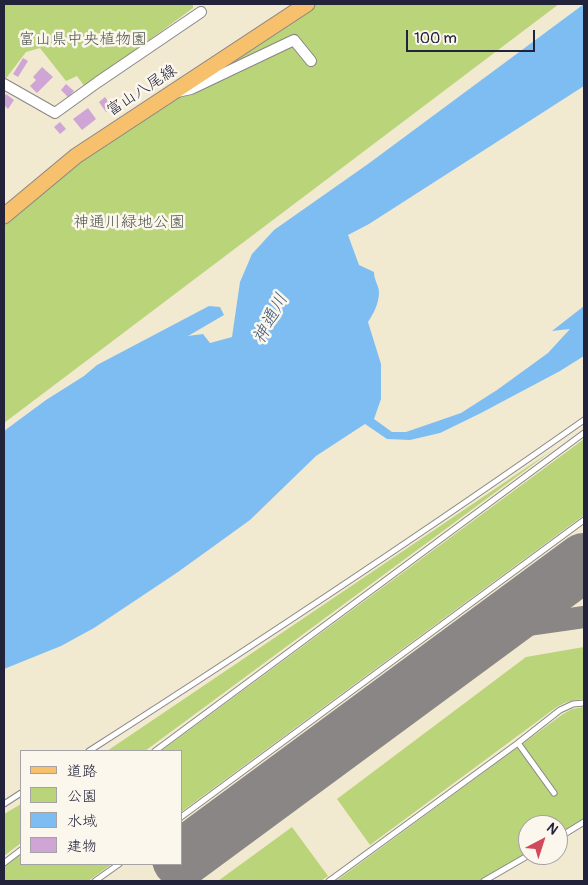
<!DOCTYPE html>
<html>
<head>
<meta charset="utf-8">
<style>
	body { margin:0 }
	#map { position:relative; width:588px; height:885px; overflow:hidden; background:#f2e9d1; font-family:Pangolin,"Klee One",sans-serif }
	canvas { display:block }
	.frame { position:absolute; inset:0; border:5px solid #22223b; pointer-events:none }
	.legend { position:absolute; left:20px; top:750px; width:162px; height:115px; box-sizing:border-box; background:#fbf7ec; border:1px solid #a4a2a5; margin:0; padding:6px 9px; list-style:none; font-size:15px; color:#22223b }
	.legend li { display:flex; align-items:center; gap:10px; height:25px }
	.legend b { width:25px; border:1px solid #a4a2a5 }
	.north { position:absolute; left:518px; top:815px; width:50px; height:50px; box-sizing:border-box; background:#fbf7ec; border:1px solid #a4a2a5; border-radius:50%; rotate:40deg; font-size:14px; font-weight:700; line-height:20px; text-align:center; color:#22223b }
	.north::after { content:''; display:block; margin:auto; width:18px; height:22px; background:#d1495b; clip-path:polygon(50% 0,100% 100%,50% 72%,0 100%) }
	.scale { position:absolute; left:406px; top:30px; width:129px; height:22px; box-sizing:border-box; border:2px solid #22223b; border-top:0; padding-left:6px; font-size:15px; line-height:18px; white-space:nowrap; color:#22223b; -webkit-text-stroke:4px #fbf7ec; paint-order:stroke }
</style>
</head>
<body>
<div id="map">
<canvas width="588" height="885"></canvas>
<div class="frame"></div>
<ul class="legend">
<li><b style="height:6px;background:#f7c06c"></b>道路</li>
<li><b style="height:14px;background:#bad479"></b>公園</li>
<li><b style="height:14px;background:#7ebdf2"></b>水域</li>
<li><b style="height:14px;background:#cea5d4"></b>建物</li>
</ul>
<div class="north">N</div>
<div class="scale">100 m</div>
</div>
<script>
const c = document.querySelector('canvas').getContext('2d');
c.lineJoin = 'round';
function paint(path, color) { c.fillStyle = color; c.fill(path, 'evenodd'); }
function trace(path, color, width, dash) { c.strokeStyle = color; c.lineWidth = width; c.lineCap = dash ? 'butt' : 'round'; c.setLineDash(dash || []); c.stroke(path); }
function drawText(font, color, halo, rows, align = 'center') {
  c.font = font + ' Pangolin,"Klee One",sans-serif'; c.lineWidth = 5; c.setLineDash([]); c.textBaseline = 'middle'; c.strokeStyle = halo; c.fillStyle = color; for (const [text, x, y, turn = 0] of rows) {
    c.save(); c.translate(x, y); c.rotate((+turn || 0) * Math.PI / 180); c.textAlign = isNaN(turn) ? turn : align; if (halo) c.strokeText(text, 0, 0); c.fillText(text, 0, 0); c.restore();
  }
}
paint(new Path2D(`
	M4 4H193V8L85 87 77 76 66 81 40 48 26 52 4 81Z
	M307 4H559L4 423V216L11 209Z
	M584 439V515L181 812V751H161Z
	M554 449 145 751H107Z
	M584 647V699C573 700 563 702 554 709L370 845 337 799 526 657Z
	M584 707V821L558 836V825H528V854L482 881H336L563 714 572 709Z
	M21 804V843L4 856V814Z
	M292 827 328 876 321 881H218Z
	M21 854V864H112L88 881H4V867Z`), '#bad479');
paint(new Path2D(`
	M584 4V86L369 224 348 235 359 265 374 272C374 280 379 286 379 292 379 303 374 313 368 322L381 364V399L374 419 392 432H406L461 413 497 390 548 353 570 329 552 331 584 306V356L560 371 481 413 440 433 410 440 387 439 365 424 316 456 250 520 178 572 94 628 61 646 4 669V431L46 400 84 376 97 365 209 306 220 307 224 315 188 336 203 334 210 343 232 337 240 282 252 254 274 230 368 164Z`), '#7ebdf2');
trace(new Path2D(`
	M493 630 584 617`), '#8a8686', 22);
trace(new Path2D(`
	M181 859 584 562`), '#8a8686', 58);
paint(new Path2D(`
	M23 58 28 61 18 77 13 74Z
	M42 67 53 77 37 93 30 86 36 80 33 77Z
	M66 84 74 91 68 97 61 90Z
	M6 94 14 100 8 109 4 105V97Z
	M105 97 112 107 106 112 99 102Z
	M88 108 96 119 82 130 73 119Z
	M60 122 66 129 60 134 54 127Z`), '#cea5d4');
const lane = new Path2D(`
	M518 743 554 793
	M89 751C256 644 422 534 584 420
	M155 751 584 433
	M4 804 21 793
	M181 817 584 520
	M558 838 584 822
	M4 863 21 850
	M95 881 119 864
	M329 881 518 743 560 710 573 704 584 703
	M484 881 529 855`);
const street = new Path2D(`
	M4 84 55 113 98 82 201 12
	M177 92 191 89 294 40 311 61`);
const primary = new Path2D(`
	M4 216 76 156 307 4`);
trace(lane, '#8a8686', 7);
trace(street, '#8a8686', 12);
trace(primary, '#8a8686', 17);
trace(lane, '#fff', 5);
trace(street, '#fff', 10);
trace(primary, '#f7c06c', 15);
drawText('16px', '#50574e', '#fbf7ec', [
	["富山県中央植物園",83,40],
	["神通川緑地公園",129,223]
]);
drawText('16px', '#22223b', '#fbf7ec', [
	["富山八尾線",142,91,-33]
]);
drawText('italic 18px', '#42587b', '#fbf7ec', [
	["神通川",271,319,-62]
]);
</script>
</body>
</html>
